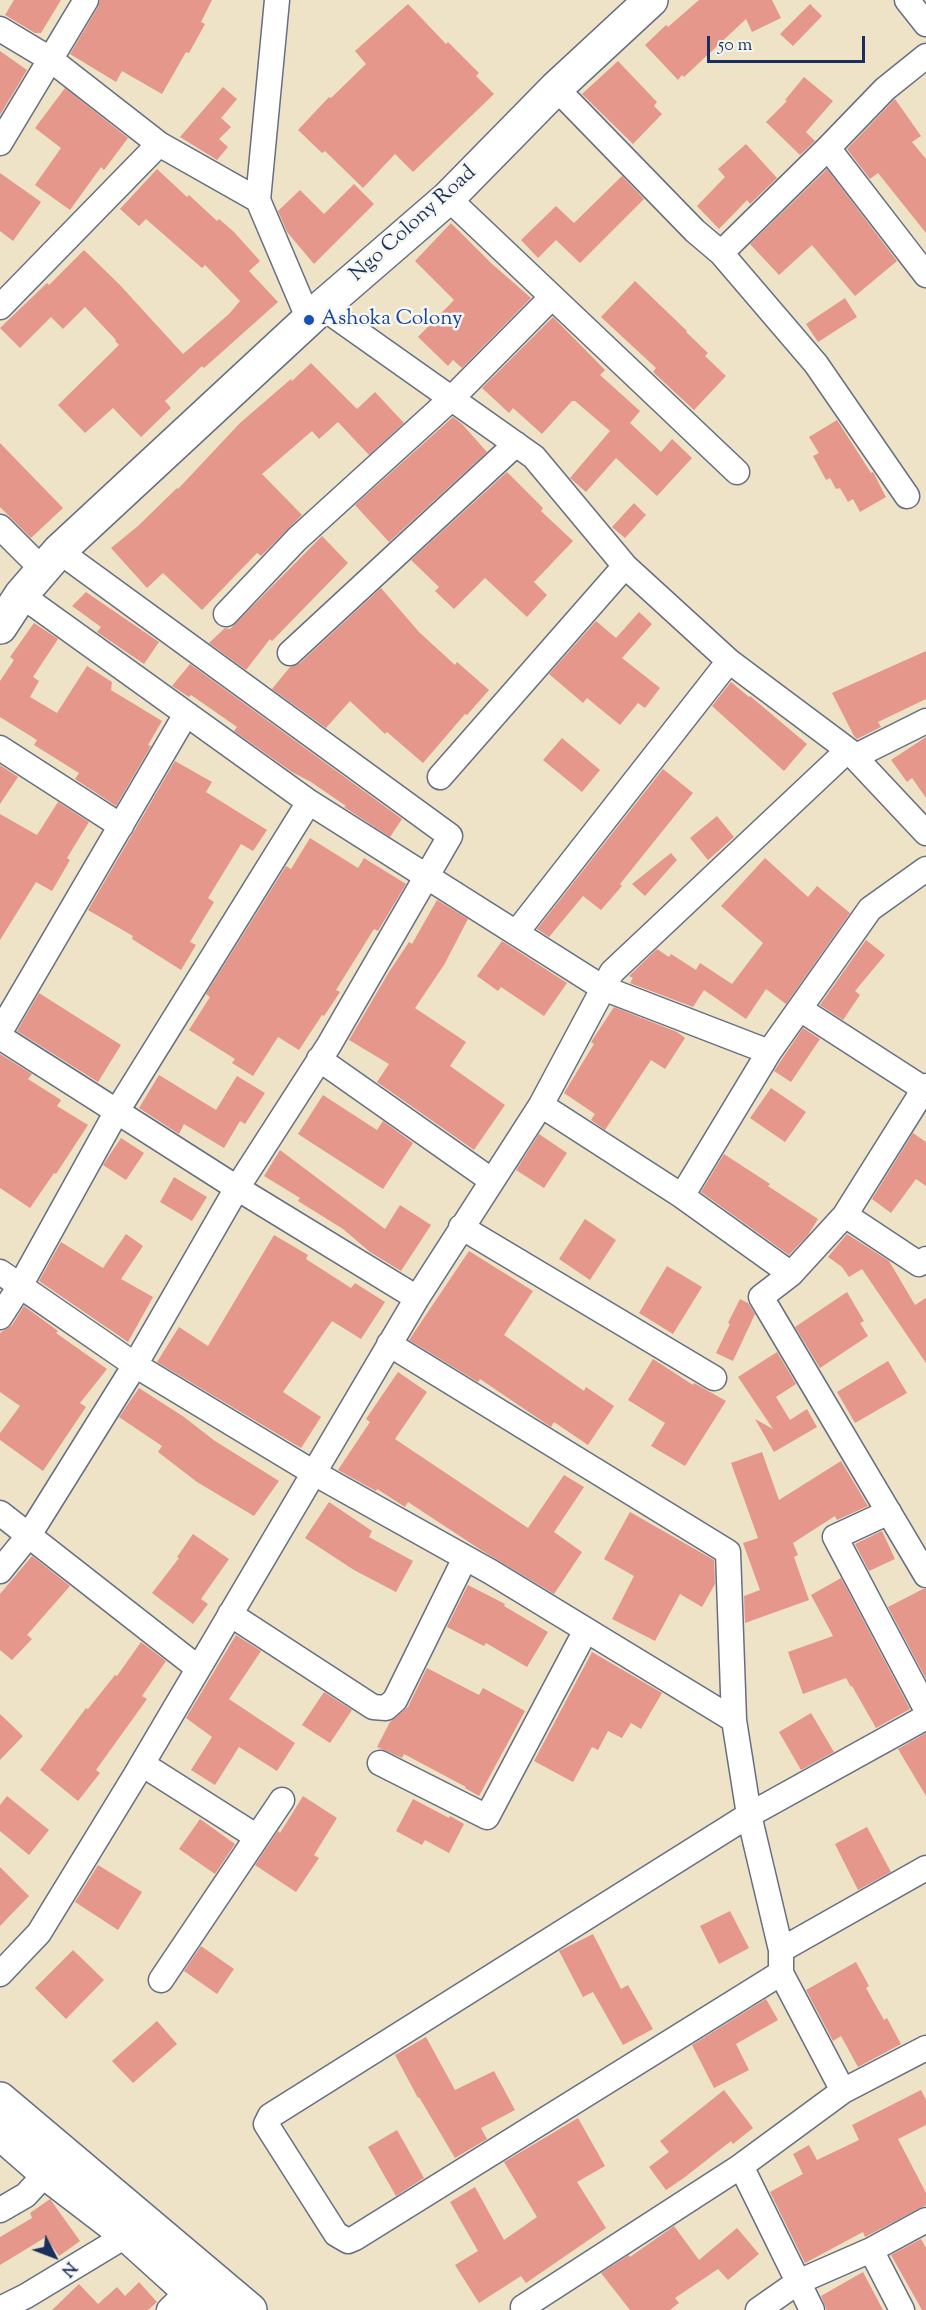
<!DOCTYPE html>
<html>
<head>
<meta charset="utf-8">
<style>
	body { margin:0 }
	#map { position:relative; width:926px; height:2310px; overflow:hidden; background:#eee3c7; font-family:"Sorts Mill Goudy",serif }
	canvas { display:block }
	.north { position:absolute; left:24px; top:2226px; width:60px; height:60px; -webkit-text-stroke:4px #f6f6f2; paint-order:stroke; rotate:132deg; font-size:16px; font-weight:700; line-height:24px; text-align:center; color:#1b2f5e }
	.north::after { content:''; display:block; margin:auto; width:21px; height:27px; background:#1b2f5e; clip-path:polygon(50% 0,100% 100%,50% 72%,0 100%) }
	.scale { position:absolute; left:707px; top:36px; width:158px; height:27px; box-sizing:border-box; border:3px solid #1b2f5e; border-top:0; padding-left:8px; font-size:18px; line-height:21px; white-space:nowrap; color:#1b2f5e; -webkit-text-stroke:4px #f6f6f2; paint-order:stroke }
</style>
</head>
<body>
<div id="map">
<canvas width="926" height="2310"></canvas>
<div class="north">N</div>
<div class="scale">50 m</div>
</div>
<script>
const c = document.querySelector('canvas').getContext('2d');
c.lineJoin = 'round';
function paint(path, color) { c.fillStyle = color; c.fill(path, 'evenodd'); }
function trace(path, color, width, dash) { c.strokeStyle = color; c.lineWidth = width; c.lineCap = dash ? 'butt' : 'round'; c.setLineDash(dash || []); c.stroke(path); }
function drawText(font, color, halo, rows, align = 'center') {
  c.font = font + ' "Sorts Mill Goudy",serif'; c.lineWidth = 5; c.setLineDash([]); c.textBaseline = 'middle'; c.strokeStyle = halo; c.fillStyle = color; for (const [text, x, y, turn = 0] of rows) {
    c.save(); c.translate(x, y); c.rotate((+turn || 0) * Math.PI / 180); c.textAlign = isNaN(turn) ? turn : align; if (halo) c.strokeText(text, 0, 0); c.fillText(text, 0, 0); c.restore();
  }
}
paint(new Path2D(`
	M14 0H61L41 33H35L5 15Z
	M100 0H212L201 22 205 24 189 53 186 52 162 94 122 71 116 82 70 54 98 7Z
	M699 0H772L781 18 752 32 746 19 684 77 682 75 678 80 645 45 666 25 668 27Z
	M408 4 446 44 448 42 479 73 476 76 494 94 413 172 395 154 363 188 325 151 322 153 298 130 329 97 331 98 366 64 355 51Z
	M810 4 822 16 793 46 780 34Z
	M0 51 27 70 0 115Z
	M618 61 657 102 654 106 662 114 633 144 582 94Z
	M804 77 833 101 806 132 815 141 800 155 766 122 787 101 785 100Z
	M223 87 237 99 221 118 231 127 219 139 228 147 217 160 180 137Z
	M65 88 128 138 104 170 101 167 70 210 35 185 61 148 35 128Z
	M895 99 921 136 912 142 926 159V233L878 173 870 179 847 149Z
	M746 144 777 178 750 204 747 200 719 229 697 206 725 177 718 169Z
	M157 169 187 197 189 195 217 221 219 219 234 232 260 261 249 271 278 302 204 368 202 366 165 401 171 408 141 437 113 408 85 433 58 405 119 345 115 341 116 340 85 307 63 329 51 317 20 348 0 328 47 283 49 285 84 250 119 284 183 354 229 314 240 301 205 265 202 268 146 219 139 226 120 209Z
	M827 169 897 261 855 296 812 245 779 275 750 244Z
	M0 173 41 202 13 241 0 231Z
	M622 176 644 199 580 263 556 240 538 258 521 240 556 206 574 223Z
	M354 184 374 204 314 264 287 232 278 211 300 190 324 214Z
	M451 223 491 263 531 298 462 368 453 360 448 366 418 337 454 300 415 261Z
	M635 281 687 331 686 332 708 353 705 356 726 376 694 410 653 372 656 368 601 317Z
	M845 298 857 317 818 342 806 324Z
	M553 317 605 370 600 375 640 411 630 423 661 452 672 439 692 458 657 496 616 458 586 492 570 478 610 431 575 401H572L542 434 513 408 509 413 482 388Z
	M311 363 357 409 375 392 404 423 369 455 338 422 319 439 312 431 262 474 302 515 261 556 257 553 202 610 163 573 147 588 111 548 138 526 177 488 178 489 240 423 291 379 292 381Z
	M453 417 462 424 487 452 389 542 355 505Z
	M837 420 871 473 873 472 886 497 860 512 853 499 848 502 840 488 836 489 830 478 826 480 813 456 819 453 809 437Z
	M0 443 63 508 31 538 0 507Z
	M507 472 543 508 541 511 573 541 534 582 547 595 527 617 485 578 454 609 435 591 439 587 411 560Z
	M634 503 646 515 625 538 612 527Z
	M322 536 348 563 272 641 270 639 246 670 209 643 225 628 230 629Z
	M381 588 419 632 455 665 457 662 489 690 467 715 465 714 423 763 387 732 385 734 350 701 326 728 272 689 290 667 300 663Z
	M86 592 159 642 144 664 97 632 101 627 72 606Z
	M639 612 652 624 622 658 660 688 645 708 638 703 620 725 587 698 583 703 549 674 596 621 616 638Z
	M34 623 58 639 33 677 39 681 30 697 57 713 87 666 112 682 111 690 162 721 148 745 151 746 116 806 75 779 79 773 34 745 37 740 0 717V681L14 660 10 657Z
	M926 651V699L878 722 881 727 857 739 854 736 832 693Z
	M190 664 402 819 390 837 344 807 346 806 311 782 292 772 234 731 237 727 191 695 189 697 172 686Z
	M731 682 749 697 750 696 807 744 784 771 712 706Z
	M926 737V798L912 778 907 782 891 760Z
	M562 738 600 770 582 792 543 760Z
	M175 761 212 782 206 792 267 830 253 851 241 844 208 898 214 902 190 942 196 945 181 970 132 939 133 936 88 910Z
	M0 765 18 777 0 804Z
	M663 769 693 793 620 884 622 886 601 910 583 896 549 937 537 929Z
	M58 802 89 822 67 858 70 860 52 891 36 882 0 940V814L37 835Z
	M717 816 734 837 708 860 690 838Z
	M310 838 358 868 364 858 406 884 378 931 374 929 336 990 340 992 324 1016 322 1015 299 1050 278 1037 253 1076 232 1063 235 1059 189 1030 210 997 206 994 286 866 291 869Z
	M671 853 677 860 645 896 632 884Z
	M765 858 808 897 817 886 850 913 786 1004 766 989 746 1019 704 990 693 1007 630 983 633 978 629 976 657 949 669 957 671 954 696 970 700 963 732 984 763 943 721 906Z
	M437 900 468 919 444 965 415 1008 466 1042 450 1066 505 1105 474 1150 377 1082 389 1064 349 1040 389 972 409 942 412 944Z
	M866 940 885 955 855 991 860 995 843 1020 820 1005Z
	M502 941 567 983 544 1016 501 987 498 991 477 976Z
	M39 993 121 1045 98 1082 17 1031Z
	M614 1007 677 1032 685 1038 665 1069 651 1060 605 1130 591 1120 595 1114 564 1093 594 1044 591 1042Z
	M803 1028 820 1039 791 1082 774 1071Z
	M0 1054 32 1074 28 1079 61 1100 57 1106 88 1125 56 1174 54 1173 30 1208 0 1188Z
	M159 1075 216 1110 237 1076 265 1093 245 1124 240 1121 224 1148 184 1124 179 1134 139 1108Z
	M771 1088 806 1112 785 1142 750 1118Z
	M323 1095 377 1130 383 1121 413 1143 383 1189 298 1134Z
	M913 1133 926 1142V1186L916 1179 891 1213 872 1199Z
	M539 1134 567 1153 544 1188 516 1170Z
	M121 1138 144 1153 126 1180 103 1165Z
	M280 1150 385 1229 400 1205 431 1225 401 1271 370 1252 343 1229 298 1201 300 1198 264 1176Z
	M724 1154 770 1184 768 1186 818 1219 808 1235 789 1255 701 1192Z
	M174 1177 207 1197 192 1221 160 1202Z
	M585 1219 616 1240 590 1280 559 1259Z
	M126 1234 143 1246 121 1279 153 1297 128 1342 39 1281 61 1242 103 1268Z
	M847 1234 889 1261 915 1305 926 1298V1363L862 1269 849 1277 842 1267 828 1257Z
	M274 1235 308 1255 306 1259 351 1288 355 1283 385 1302 361 1339 332 1321 283 1392 321 1417 301 1448 157 1362 179 1327 208 1346Z
	M469 1251 533 1291 504 1335 584 1391 586 1387 614 1406 588 1445 554 1422 551 1427 480 1379 478 1382 409 1340Z
	M667 1266 702 1287 673 1334 639 1313Z
	M847 1292 864 1321 860 1323 868 1336 820 1368 795 1327Z
	M740 1299 748 1303 755 1314 733 1361 716 1353 730 1324 728 1323Z
	M24 1306 58 1331 56 1333 107 1369 80 1403 86 1407 43 1471 0 1440V1433L20 1406 0 1392V1333L12 1325Z
	M777 1352 796 1384 776 1397 790 1420 807 1409 817 1427 774 1452 755 1419 773 1429 738 1377Z
	M653 1359 693 1385 694 1383 726 1401 685 1466 651 1446 665 1423 628 1400Z
	M888 1361 907 1393 855 1423 837 1392Z
	M398 1372 427 1392 395 1439 528 1528 564 1475 584 1487 554 1532 582 1552 554 1594 481 1550 408 1502 405 1507 377 1489 376 1491 338 1470 370 1422 366 1419Z
	M139 1388 184 1417 215 1441 279 1481 254 1516 197 1482 158 1452 162 1446 119 1417Z
	M762 1452 779 1500 841 1461 868 1506 837 1520 835 1516 793 1543 798 1555 794 1557 809 1600 745 1623 744 1596 760 1590 743 1543 758 1538 731 1463Z
	M329 1502 372 1531 369 1537 413 1561 396 1592 354 1570 305 1538Z
	M630 1512 714 1560 715 1584 702 1607 680 1594 655 1641 612 1619 634 1576 604 1559Z
	M882 1531 895 1559 869 1571 855 1544Z
	M193 1534 229 1559 201 1599 208 1604 193 1624 152 1593 179 1558 177 1557Z
	M32 1556 70 1586 27 1635 32 1639 12 1660 0 1650V1594Z
	M841 1578 910 1709 876 1728 852 1686 851 1687 846 1678 803 1694 788 1652 833 1636 811 1595Z
	M468 1585 505 1604 504 1606 548 1632 527 1667 486 1643 484 1646 447 1627Z
	M923 1589H926V1679L888 1607Z
	M236 1635 261 1651 229 1699 295 1743 277 1771 239 1747 215 1785 191 1770 212 1737 186 1718Z
	M141 1642 166 1661 142 1696 147 1699 96 1770 100 1773 78 1801 40 1770 86 1708 88 1709 115 1675 117 1676Z
	M592 1652 662 1693 641 1729 631 1723 622 1738 608 1731 598 1750 592 1747 573 1782 534 1761Z
	M427 1668 479 1695 483 1688 525 1711 479 1796 465 1788 466 1787 404 1754 402 1758 377 1747 390 1722 408 1707Z
	M324 1692 352 1710 330 1743 302 1725Z
	M811 1713 834 1752 801 1770 779 1732Z
	M0 1714 23 1736 0 1760Z
	M926 1733V1796L898 1749Z
	M7 1796 49 1830 29 1855 0 1831V1805Z
	M303 1796 337 1818 314 1855 319 1858 296 1892 255 1865 278 1831 280 1833Z
	M413 1799 449 1818 450 1816 464 1824 449 1853 425 1840 422 1845 396 1831Z
	M200 1819 235 1844 215 1874 179 1849Z
	M867 1827 891 1872 858 1890 835 1844Z
	M98 1865 142 1892 118 1930 75 1902Z
	M0 1867 29 1896 0 1926Z
	M730 1911 749 1948 719 1964 700 1926Z
	M593 1934 621 1989 628 1985 653 2029 623 2045 593 1992 583 1997 559 1951Z
	M201 1946 234 1969 217 1994 184 1971Z
	M73 1950 104 1980 66 2019 35 1988Z
	M856 1962 869 1986 866 1988 884 2020 887 2018 901 2044 858 2067 841 2036 833 2041 806 1990Z
	M766 1999 778 2020 736 2044 749 2070 714 2088 692 2045Z
	M157 2021 177 2044 133 2083 112 2061Z
	M426 2037 455 2090 494 2071 515 2110 481 2128 487 2139 455 2158 419 2097 418 2098 395 2055Z
	M724 2090 753 2128 733 2144 731 2141 685 2177 666 2190 649 2167 669 2152 660 2141Z
	M921 2090 926 2100V2125L898 2139 926 2193V2205L865 2237 863 2232 805 2263 770 2192 803 2174 793 2154 809 2145 817 2160 859 2140 852 2125Z
	M578 2118 605 2166 577 2182 606 2228 526 2283 521 2276 479 2303 455 2265 478 2251 450 2202 475 2187 504 2240 537 2217 504 2162Z
	M397 2130 424 2178 396 2196 368 2147Z
	M50 2199 80 2241 59 2256 46 2237 0 2265V2237L32 2218 30 2213Z
	M674 2226 699 2260 737 2228 759 2254 728 2280 718 2269 675 2298 679 2303 670 2310H630L601 2273 629 2255 630 2257Z
	M921 2239 926 2248V2310H922L891 2255Z
	M863 2272 883 2310H827L821 2296Z
	M139 2282 157 2302 148 2310H52L79 2284 98 2304 117 2287 125 2296Z`), '#e4978a');
const street = new Path2D(`
	M907 0 926 24
	M0 29 50 59 159 144
	M556 88 695 231 721 253 828 148 885 89 926 56
	M0 143 86 0
	M828 148 926 275
	M448 198 737 472
	M258 200 277 0
	M721 253 816 364 907 496
	M0 307 159 144 258 200 309 320
	M322 307 534 457 625 566 729 661 848 750 926 833
	M0 527 42 569
	M21 595 309 802 603 988 769 1052
	M226 614 297 539 452 398 552 297
	M290 653 516 444
	M0 748 121 826
	M854 757 926 721
	M440 777 625 566
	M516 933 729 661
	M800 1009 924 1089
	M0 1032 186 714
	M0 1037 237 1188 417 1298
	M319 1059 491 1180
	M541 1105 682 1196 791 1274 845 1215 926 1086
	M682 1196 769 1052 870 909 926 869
	M845 1215 919 1264 926 1259
	M461 1227 714 1378
	M0 1272 135 1365 314 1473 491 1572 734 1720
	M791 1274 761 1297 926 1575
	M0 1317 20 1286 117 1111 309 802
	M389 1344 728 1552 734 1720 749 1815 781 1950V1973L355 2238 348 2241 336 2234 266 2124 270 2116 749 1815 926 1717
	M889 1512 835 1537 926 1709
	M0 1513 198 1668
	M0 1571 29 1535 135 1365 237 1188 329 1045 450 836 59 551
	M230 1614 373 1707 386 1708 395 1700 465 1558
	M380 1763 487 1817 586 1630
	M142 1764 257 1837
	M781 1950 926 1868
	M781 1973 843 2091
	M0 1974 39 1933 135 1776 417 1298 541 1105 612 972 848 750
	M161 1980 282 1800
	M741 2166 843 2091 926 2048
	M0 2210 26 2195 46 2173
	M0 2309 26 2296 127 2235
	M169 2310 187 2292
	M525 2310 523 2307 741 2166 812 2310
	M758 2310 798 2282 871 2250
	M902 2310 871 2250 926 2220`);
const secondary = new Path2D(`
	M0 627 21 595 59 551 322 307 448 198 556 88 651 0
	M0 2099 250 2310
	M0 2133 46 2173 127 2235 210 2310`);
trace(street, '#656e83', 27);
trace(secondary, '#656e83', 36);
trace(street, '#fff', 24);
trace(secondary, '#fff', 33);
for (const [x, y, r, color] of [
	[309,320,6,"#1a4fb4"]
]) { const dot = new Path2D(); dot.arc(x, y, r, 0, 2 * Math.PI); c.fillStyle = color; c.fill(dot); trace(dot, '#f6f6f2', 2); }
drawText('21px', '#1b2f5e', '#f6f6f2', [
	["Ngo Colony Road",414,225,-42]
]);
drawText('21px', '#164399', '#f6f6f2', [
	["Ashoka Colony",321,320]
], 'left');
</script>
</body>
</html>
